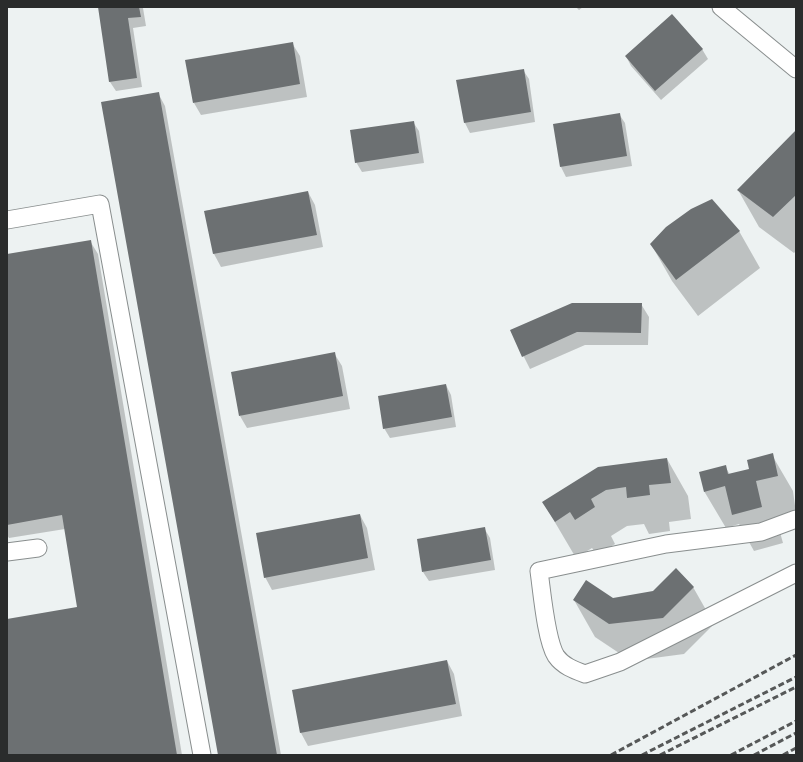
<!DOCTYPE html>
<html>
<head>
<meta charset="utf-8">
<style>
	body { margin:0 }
	#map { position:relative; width:803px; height:762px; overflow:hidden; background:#edf2f2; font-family:"PT Sans",sans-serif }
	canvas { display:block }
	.frame { position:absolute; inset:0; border:8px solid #2a2c2c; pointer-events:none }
</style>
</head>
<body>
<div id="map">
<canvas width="803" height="762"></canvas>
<div class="frame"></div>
</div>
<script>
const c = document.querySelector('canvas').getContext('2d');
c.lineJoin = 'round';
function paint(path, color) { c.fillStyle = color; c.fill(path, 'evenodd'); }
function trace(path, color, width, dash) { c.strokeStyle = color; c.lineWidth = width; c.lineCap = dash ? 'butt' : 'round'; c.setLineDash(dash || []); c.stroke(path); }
paint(new Path2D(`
	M99 7 143 8 146 26 133 28 142 87 116 91 110 82Z
	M576 7H583L579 10Z
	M292 43 300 56 307 97 201 115 194 103Z
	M702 49 708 59 661 100 631 66 626 56Z
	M523 70 529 79 535 122 470 133 465 123 458 81Z
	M158 93 165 106 281 755H219Z
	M619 114 625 123 632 166 566 177 561 167 554 125Z
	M413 122 419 131 424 163 362 172 356 162Z
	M796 133V251L794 253 759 227 738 190Z
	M308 192 315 205 323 247 221 267 214 254 205 211Z
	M739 231 760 268 698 316 672 281 651 244Z
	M90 241 98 254 182 755H7V620L78 608 65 529 9 538 7 535V255Z
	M641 304 649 317 648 345H585L530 369 511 331Z
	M334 353 342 366 350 409 247 428 240 416Z
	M446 385 451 395 456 427 390 438 384 428Z
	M772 455 793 491 796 513 776 518 783 543 754 551 739 524 726 528 704 491 725 466 730 475 751 470Z
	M667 459 688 496 691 519 669 522 670 531 649 534 644 524 627 526 611 536 615 544 597 555 592 548 576 558 543 502Z
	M360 515 367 528 375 570 272 590 265 577Z
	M484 528 490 538 495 570 429 581 423 572Z
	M693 587 714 624 684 654 631 661 595 637 574 600 613 599Z
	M447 661 454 674 462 716 308 746 301 733 293 691Z`), '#0003');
paint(new Path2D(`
	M98 7H139L141 17 128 18 137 78 109 82Z
	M672 14 703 49 655 91 625 56Z
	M293 42 300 84 193 103 185 60Z
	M524 69 531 112 464 123 456 80Z
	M159 92 277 755H218L101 102Z
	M620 113 627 156 560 167 553 124Z
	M414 121 419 153 355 163 350 130Z
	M796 130V195L773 217 737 190Z
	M308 191 317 235 213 254 204 211Z
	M712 199 740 231 676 280 650 244 666 227 691 209Z
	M91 240 177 755H7V619L77 607 62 515 7 525V254Z
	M572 303H642L641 333 577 332 522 357 510 330Z
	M335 352 343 396 239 416 231 372Z
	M446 384 452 417 383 429 378 396Z
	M773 453 778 476 756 481 762 507 732 515 725 486 704 492 699 472 726 465 728 474 749 469 747 460Z
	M667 458 671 483 649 485 650 495 627 498 626 487 606 490 591 499 595 507 575 520 570 512 555 522 542 502 598 467Z
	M360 514 368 558 264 578 256 533Z
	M485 527 491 560 422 572 417 539Z
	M676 568 694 587 663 618 609 624 573 600 586 580 613 598 653 591Z
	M447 660 456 704 300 733 292 690Z`), '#6c7072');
const street = new Path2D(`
	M721 7 796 69
	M7 220 100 204 202 755
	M796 519 761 532 666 544 539 571C542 592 546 640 556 656 563 666 574 670 585 674L620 662 796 573
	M7 552 38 548`);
trace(street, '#898e8e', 19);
trace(street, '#fff', 17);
trace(new Path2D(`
	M611 755 796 655
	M642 755 796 677
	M660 755 796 687
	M731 755 796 721
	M754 755 796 733
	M783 755 796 748`), '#565858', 3, [6, 3]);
</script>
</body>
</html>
